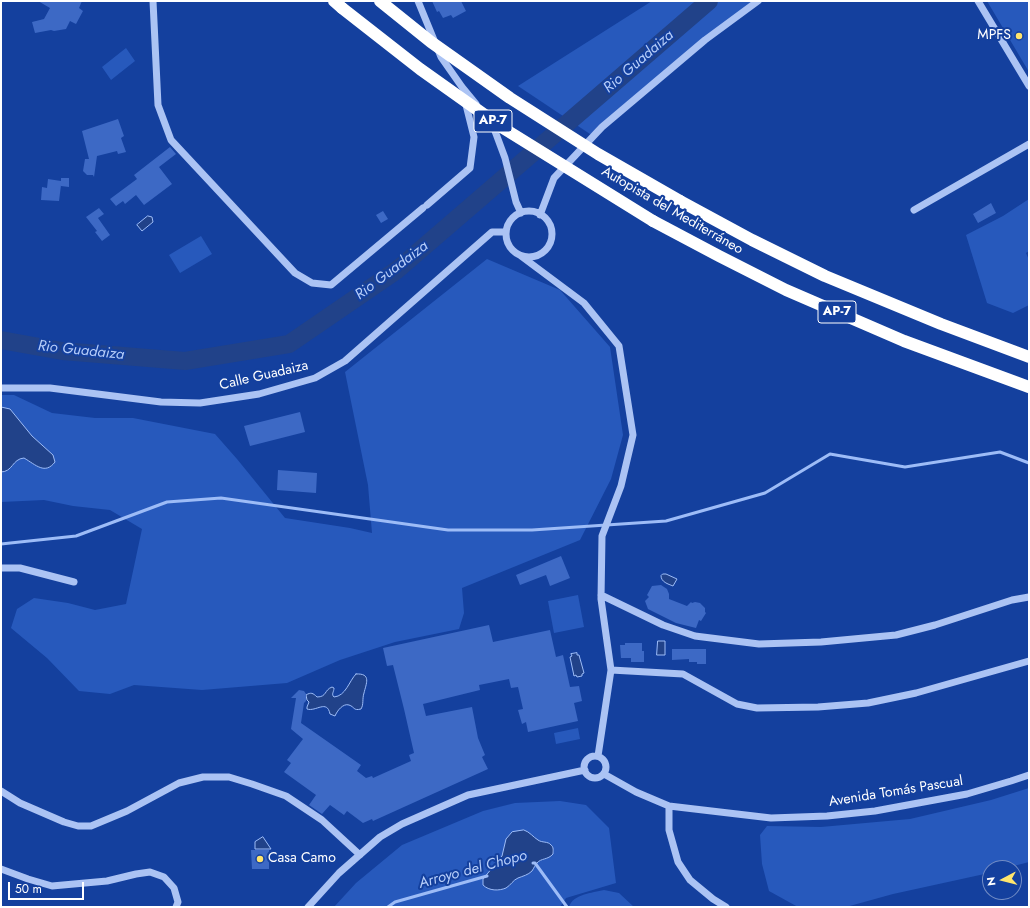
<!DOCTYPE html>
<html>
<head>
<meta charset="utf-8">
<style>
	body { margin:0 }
	#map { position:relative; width:1030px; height:908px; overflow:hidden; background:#14409e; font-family:Jost,sans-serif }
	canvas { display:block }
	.frame { position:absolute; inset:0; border:2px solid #fff; pointer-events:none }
	.north { position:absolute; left:982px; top:860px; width:40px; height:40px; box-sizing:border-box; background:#14409e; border:1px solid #728cc5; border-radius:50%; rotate:263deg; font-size:11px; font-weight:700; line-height:16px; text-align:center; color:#fff }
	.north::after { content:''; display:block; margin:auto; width:14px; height:18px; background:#ffe56d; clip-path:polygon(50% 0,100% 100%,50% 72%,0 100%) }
	.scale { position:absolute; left:8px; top:882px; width:76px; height:18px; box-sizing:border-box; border:2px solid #fff; border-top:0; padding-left:5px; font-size:12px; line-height:14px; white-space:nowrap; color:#fff; -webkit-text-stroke:3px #14409e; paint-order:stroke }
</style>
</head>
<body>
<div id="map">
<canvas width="1030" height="908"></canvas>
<div class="frame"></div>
<div class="north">N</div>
<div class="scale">50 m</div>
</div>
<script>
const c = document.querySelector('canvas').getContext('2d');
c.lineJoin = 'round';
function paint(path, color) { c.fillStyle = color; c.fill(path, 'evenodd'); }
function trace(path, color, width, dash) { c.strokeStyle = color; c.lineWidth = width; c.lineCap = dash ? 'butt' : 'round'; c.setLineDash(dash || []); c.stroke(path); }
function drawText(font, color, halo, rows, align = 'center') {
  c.font = font + ' Jost,sans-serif'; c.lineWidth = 4; c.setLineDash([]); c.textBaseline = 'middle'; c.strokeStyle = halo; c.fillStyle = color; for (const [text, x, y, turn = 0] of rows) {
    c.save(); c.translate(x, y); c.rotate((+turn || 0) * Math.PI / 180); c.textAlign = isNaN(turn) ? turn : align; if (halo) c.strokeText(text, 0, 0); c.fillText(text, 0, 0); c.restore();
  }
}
paint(new Path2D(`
	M652 1H758L593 136 518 86Z
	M987 1H1029V72Z
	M126 48 135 61 111 80 102 67Z
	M1029 199V251L1026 253 1029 260V305L1013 313 987 303 966 235 1003 216Z
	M201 236 212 254 180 273 169 255Z
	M487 259 560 290 610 347 623 435 611 479 580 540 462 588 464 613 459 629 395 642 340 660 287 683 202 690 134 685 110 694 79 691 47 658 11 628 17 609 34 598 68 603 95 610 126 604 142 529 110 510 73 506 44 500 1 502V395H14L52 413 95 418H133L215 434 237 459 285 518 350 528 372 533 368 485 345 372Z
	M578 595 584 627 554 633 548 601Z
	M578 728 580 739 556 744 554 733Z
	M1029 788V862L1006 868H990V873H989L893 894 846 907H798L769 891 762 864 760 835 767 826 821 827 910 819 991 800Z
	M560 801 586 805 609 828 616 883 566 898 560 907H334L356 883 402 845 483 811 515 803Z
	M604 890 619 893 634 907H569C573 894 592 893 604 890Z`), '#2759bc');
const water = new Path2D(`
	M148 216 152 217 153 222 142 231 137 225Z
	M1 407 10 409 32 436 53 455 55 462C45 475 36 465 24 458 12 459 13 472 1 472Z
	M663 574H666L677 579 673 586C668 584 661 582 661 576Z
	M658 641H665V655H657Z
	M577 653V655H579L584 673 582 674V676L577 677 576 675 574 676 570 657 572 656 571 654Z
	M356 674C372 673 366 684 364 693 362 699 364 704 361 709 353 711 355 707 349 705 343 703 337 711 335 716L330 714C327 699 316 712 307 709V707L309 702 307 700 306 695C311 692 313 693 317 697 327 697 324 690 332 687L334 688C334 692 331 694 334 697 346 696 349 681 356 674Z
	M524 830C530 832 533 837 538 840 542 843 548 841 551 845 554 847 553 851 553 854 548 860 541 858 537 863 535 865 534 868 532 871 528 875 523 876 518 878 513 880 511 885 506 888 499 891 489 891 483 885V879L502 856 506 839 512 832Z
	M263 837 271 849H255V842Z`);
paint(water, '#214289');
trace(water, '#9dbcf7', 1);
trace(new Path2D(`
	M1 544 76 536 167 502 221 498 448 530H532L666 521 765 493 830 454 905 467 1000 452 1029 463
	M533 863H535L567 907
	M388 907 395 902 487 876`), '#9dbcf7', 3);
trace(new Path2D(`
	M1 340 62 351 185 361 289 344 397 270 709 1`), '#214289', 18);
paint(new Path2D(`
	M38 1H82L79 8 83 11 76 24 70 21 66 29 54 31 51 30 35 33 32 22 44 19 50 8Z
	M432 1H461L466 11 453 18 451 15 443 18 439 11 437 12Z
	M118 119 124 136 121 138 126 152 118 154 117 151 97 156 94 177 93 175H87L83 171 85 159H89L82 131Z
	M170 147 176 154 159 167 172 184 144 205 136 195 125 204 123 201 116 206 110 199 137 179 134 175Z
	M61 178H69V187L61 186V185L59 201 41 200 42 187 47 188 48 179 61 181Z
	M991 203 996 213 978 223 973 214Z
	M99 208 104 214 98 218 110 235 102 241 95 232 97 231 86 217Z
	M383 211 388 219 381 223 376 215Z
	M300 412 305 432 250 446 244 426Z
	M278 470 317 473 316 493 277 490Z
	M561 556 570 578 550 586 546 575 520 585 516 575Z
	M661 585 667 589 669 594V599L687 606 691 602 692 603 695 602 700 603 705 608V612L706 613 701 621 699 620 696 628 676 623 648 609 645 601 649 597 647 595 652 586Z
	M489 625 493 642 550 630 556 657 563 655 570 687 579 686 582 701 574 703 578 721 528 732 526 722 522 724 518 710 523 709 518 687 511 688 509 679 479 685 480 690 423 704 426 716 472 707 478 738 485 755 482 757 488 769 373 821 372 819 363 823 347 811 344 815 330 805 322 814 309 805 316 795 284 772 291 763 287 760 303 739 291 729 296 698H291L299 690 304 691 306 694V701L304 703 301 723 361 765 357 771 366 778 372 776 373 778 411 761 409 755 414 753 404 709 393 665 387 666 383 648Z
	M625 643H642V651H644V662H631V658H621L620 645H625Z
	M672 649H706V664H697V662H689V659L672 660Z
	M251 850H269V869H252Z`), '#3d69c5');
trace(new Path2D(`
	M153 1 158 105 171 140 295 273 312 283 331 285 423 208
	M418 1 441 57 462 87 476 104
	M978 1 1029 86
	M492 123 505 158 516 202 521 213
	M427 205 470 168 474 137 465 101
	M914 210 1029 144
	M506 234a23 23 0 1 1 46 0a23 23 0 1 1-46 0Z
	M540 215 554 178 602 127 705 40 758 1
	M521 256 584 303 619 346 633 435 621 486 602 536 601 599 611 670 598 756
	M1 388H50L161 402 200 403 259 394 315 378 345 361 492 232H506
	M1 568H20L74 582
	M601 595 663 625 695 636 759 644 821 642 896 635 935 625 1012 600 1029 597
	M611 670 683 674 737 704 757 708 818 707 868 703 916 693 1029 661
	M584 767a11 11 0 1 1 22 0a11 11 0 1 1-22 0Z
	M604 774 636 792 669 806 771 818 827 816 875 811 967 794 1011 781 1029 775
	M1 791 20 803 64 822 78 826H91L127 811 179 783 203 777H229L252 784 286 796 322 820 360 855
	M669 806V830L678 862 690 880 713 899 726 907
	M1 869 28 879 52 886 107 881 136 874 150 872 164 877 174 888 178 902 176 907
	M308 907 339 873 380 837 402 824 468 795 585 770`), '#abc3f4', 7);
trace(new Path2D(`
	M334 1 342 8
	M680 201 752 240 825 276 941 324 1029 357
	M653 221 719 256 786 290 904 341 1029 387`), '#fff', 12);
trace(new Path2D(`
	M380 1 431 42 510 98 598 154 680 201
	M342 8 420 69 503 128 653 221`), '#fff', 12);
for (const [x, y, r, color] of [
	[1019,36,4,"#ffe56d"],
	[260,859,4,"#ffe56d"]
]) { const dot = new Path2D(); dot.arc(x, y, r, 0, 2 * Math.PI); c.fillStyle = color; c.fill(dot); trace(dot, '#14409e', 1.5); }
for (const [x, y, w] of [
	[493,121,38],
	[837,312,38]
]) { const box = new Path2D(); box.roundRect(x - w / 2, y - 11, w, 22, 3); c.fillStyle = '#14409e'; c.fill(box); trace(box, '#fff', 1); }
drawText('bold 13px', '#fff', null, [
	["AP-7",493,121],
	["AP-7",837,312]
]);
drawText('14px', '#fff', '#14409e', [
	["MPFS",1011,36],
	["Casa Camo",268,859,"left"]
], 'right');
drawText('14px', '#fff', '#14409e', [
	["Autopista del Mediterráneo",672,211,30],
	["Calle Guadaiza",264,376,-13],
	["Avenida Tomás Pascual",896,792,-9]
]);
drawText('italic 15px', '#b7cefa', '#14409e', [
	["Rio Guadaiza",639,62,-41],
	["Rio Guadaiza",392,271,-37],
	["Rio Guadaiza",81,351,6],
	["Arroyo del Chopo",473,870,-15]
]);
</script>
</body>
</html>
